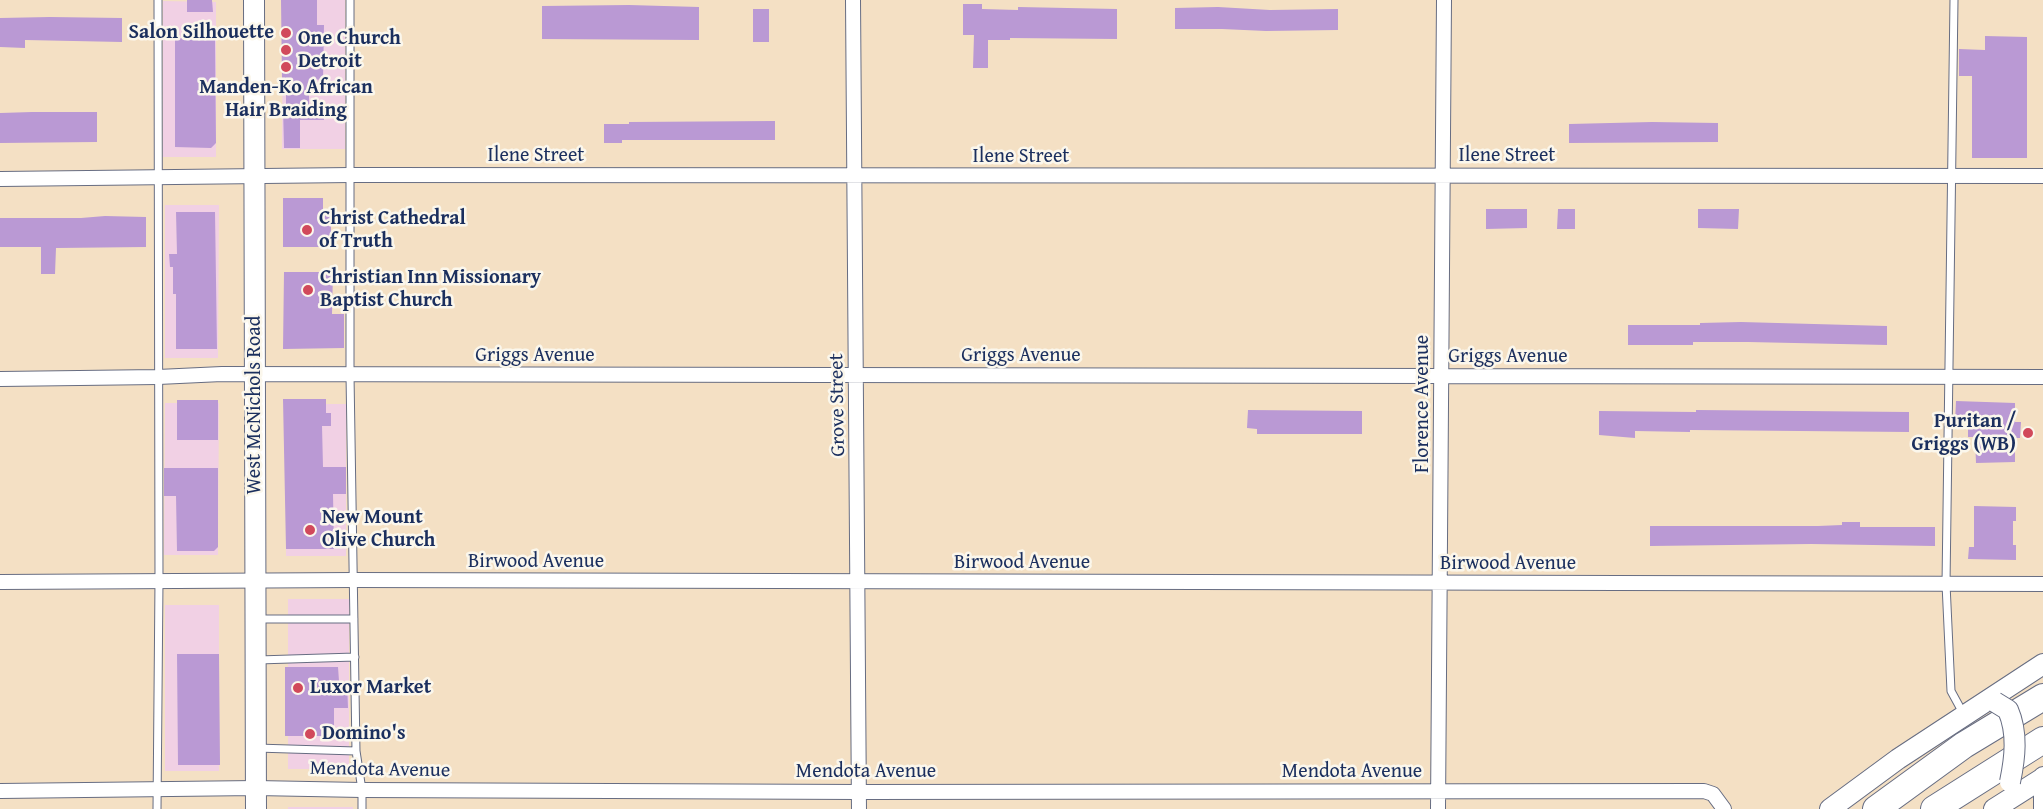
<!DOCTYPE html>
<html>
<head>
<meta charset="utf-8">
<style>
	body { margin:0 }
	canvas { display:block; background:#f4e0c4 }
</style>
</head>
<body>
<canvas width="2043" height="809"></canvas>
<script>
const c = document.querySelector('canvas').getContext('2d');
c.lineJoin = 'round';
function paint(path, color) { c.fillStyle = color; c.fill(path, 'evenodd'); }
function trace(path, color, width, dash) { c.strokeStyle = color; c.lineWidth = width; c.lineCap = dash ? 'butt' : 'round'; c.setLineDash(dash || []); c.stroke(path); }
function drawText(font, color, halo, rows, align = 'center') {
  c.font = font + ' "Gentium Book Plus",serif'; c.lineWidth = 5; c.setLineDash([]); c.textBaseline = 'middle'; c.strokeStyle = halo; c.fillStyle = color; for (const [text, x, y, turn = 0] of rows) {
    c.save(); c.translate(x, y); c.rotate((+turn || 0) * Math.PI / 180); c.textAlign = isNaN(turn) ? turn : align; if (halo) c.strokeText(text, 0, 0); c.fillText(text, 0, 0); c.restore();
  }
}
paint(new Path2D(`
	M283 0H345V149H282Z
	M163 1 216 2V157H163Z
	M165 205H219L218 358H165Z
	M165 403H219L218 555H164Z
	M286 404H346V556H286Z
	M288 599H349V769H288Z
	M165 605H219V771H165Z
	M288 807H353V809H288Z`), '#f1d0e4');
paint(new Path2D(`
	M187 0H212L213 12H187Z
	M281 0H317V25H324L323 80 309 79V107H324V120H300V148H284L283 107H286V79H282Z
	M963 4H982V9L1018 10V7L1117 9V39L1010 38V40H988V68H973L974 35H963Z
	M629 5 699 7V40L542 39V6Z
	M1218 7 1270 10 1338 9V30L1266 31 1222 29H1175V8Z
	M753 9H769V42H753Z
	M50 17 122 18V42L25 40V48L0 47V18Z
	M1985 36 2027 37V158H1972V76H1959V49L1985 50Z
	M175 38H215L216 143 211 148 175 147Z
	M32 112H97V142L0 143V113Z
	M775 121V140H622V143H604V124H629V122Z
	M1652 122 1718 123V142L1569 143V124Z
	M283 198H323V213H331V247H283Z
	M1486 209H1527V228L1486 229Z
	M1558 209H1575V229H1557Z
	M1698 209H1739L1738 229 1698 228Z
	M176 212H215L217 349H176V294H173V267H170L169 254H177Z
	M105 216 146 217V247L56 248 55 274H41V247H0V218H81Z
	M284 272H333L332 314H344V348L283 349Z
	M1741 322 1887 326V345L1748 342H1693V345H1628V325H1700V323Z
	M283 399H326V413H331V426H322L323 467H346V494H333L334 549H286Z
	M177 400H218V440H177Z
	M1956 401 2015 403V422H2021L2020 438H2015V462L1976 463 1975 437H1968V423H1955Z
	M1248 410 1362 411V434H1257V429L1247 428Z
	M1696 410 1909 412V432L1690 430V432L1635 431V438L1599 435V411L1696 412Z
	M164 468H218V547L214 551H177L176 496H164Z
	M1974 506 2016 507V521H2013V545H2016V560L1968 559 1969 547H1974Z
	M1842 522H1860V527H1935V546L1811 544 1650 546V526H1818L1842 525Z
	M177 654H219L220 765H178Z
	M285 667H338L339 681H347L348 708H334V736H285Z`), '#ba99d4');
const service = new Path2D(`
	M350 0V375L356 751 362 790V809
	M1954 0 1946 584 1951 691 1963 713
	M257 619H354
	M258 660 355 657
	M256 748 356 751
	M157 809 159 581 158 0`);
const minor = new Path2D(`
	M853 0 859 809
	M0 179 351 175 2043 176
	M0 379 158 377 222 374 2043 377
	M0 582 354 580 2043 584
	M0 791 256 788 362 790 859 792 1704 791 1713 794 1724 809
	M1438 809 1444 0`);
const tertiary = new Path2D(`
	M2043 809V776`);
const secondary = new Path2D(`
	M254 0 256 809
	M1830 809 1898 759 2043 664
	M1994 809 2043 778`);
const motorway = new Path2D(`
	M1876 809 1964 745 2043 697
	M1934 809 2043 740`);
trace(service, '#676d82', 9);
trace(minor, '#676d82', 16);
trace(tertiary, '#676d82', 20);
trace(secondary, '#676d82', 22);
trace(motorway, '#676d82', 28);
trace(service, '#fff', 7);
trace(minor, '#fff', 14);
trace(tertiary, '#fff', 18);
trace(secondary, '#fff', 20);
trace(motorway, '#fff', 26);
const secondaryBridge = new Path2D(`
	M1995 702 2008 710C2018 733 2015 758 2010 782`);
trace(secondaryBridge, '#676d82', 22, []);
trace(secondaryBridge, '#fff', 20);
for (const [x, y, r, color] of [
	[286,33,6,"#d1495b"],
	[286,50,6,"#d1495b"],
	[286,67,6,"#d1495b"],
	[307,230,6,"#d1495b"],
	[308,290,6,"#d1495b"],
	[2028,433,6,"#d1495b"],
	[310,530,6,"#d1495b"],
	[298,688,6,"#d1495b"],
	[310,734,6,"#d1495b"]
]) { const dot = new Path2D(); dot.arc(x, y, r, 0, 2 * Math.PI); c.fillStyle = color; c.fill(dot); trace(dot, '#fbf7ec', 2); }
drawText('bold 20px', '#1b2f5e', '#fbf7ec', [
	["Salon Silhouette",274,33,"right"],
	["One Church",298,39],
	["Detroit",298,62],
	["Manden-Ko African",286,88,"center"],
	["Hair Braiding",286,111,"center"],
	["Christ Cathedral",319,219],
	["of Truth",319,242],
	["Christian Inn Missionary",320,278],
	["Baptist Church",320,301],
	["Puritan /",2016,422,"right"],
	["Griggs (WB)",2016,445,"right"],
	["New Mount",322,518],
	["Olive Church",322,541],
	["Luxor Market",310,688],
	["Domino's",322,734]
], 'left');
drawText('20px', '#1b2f5e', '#fbf7ec', [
	["Ilene Street",536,156],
	["Ilene Street",1507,156],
	["Ilene Street",1021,157],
	["Griggs Avenue",535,356],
	["Griggs Avenue",1021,356],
	["Griggs Avenue",1508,357],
	["Florence Avenue",1423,404,-90],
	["West McNichols Road",255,405,-90],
	["Grove Street",838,405,-91],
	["Birwood Avenue",536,562],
	["Birwood Avenue",1022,563],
	["Birwood Avenue",1508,564],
	["Mendota Avenue",380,770,1],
	["Mendota Avenue",866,772],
	["Mendota Avenue",1352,772]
]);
</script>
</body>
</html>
